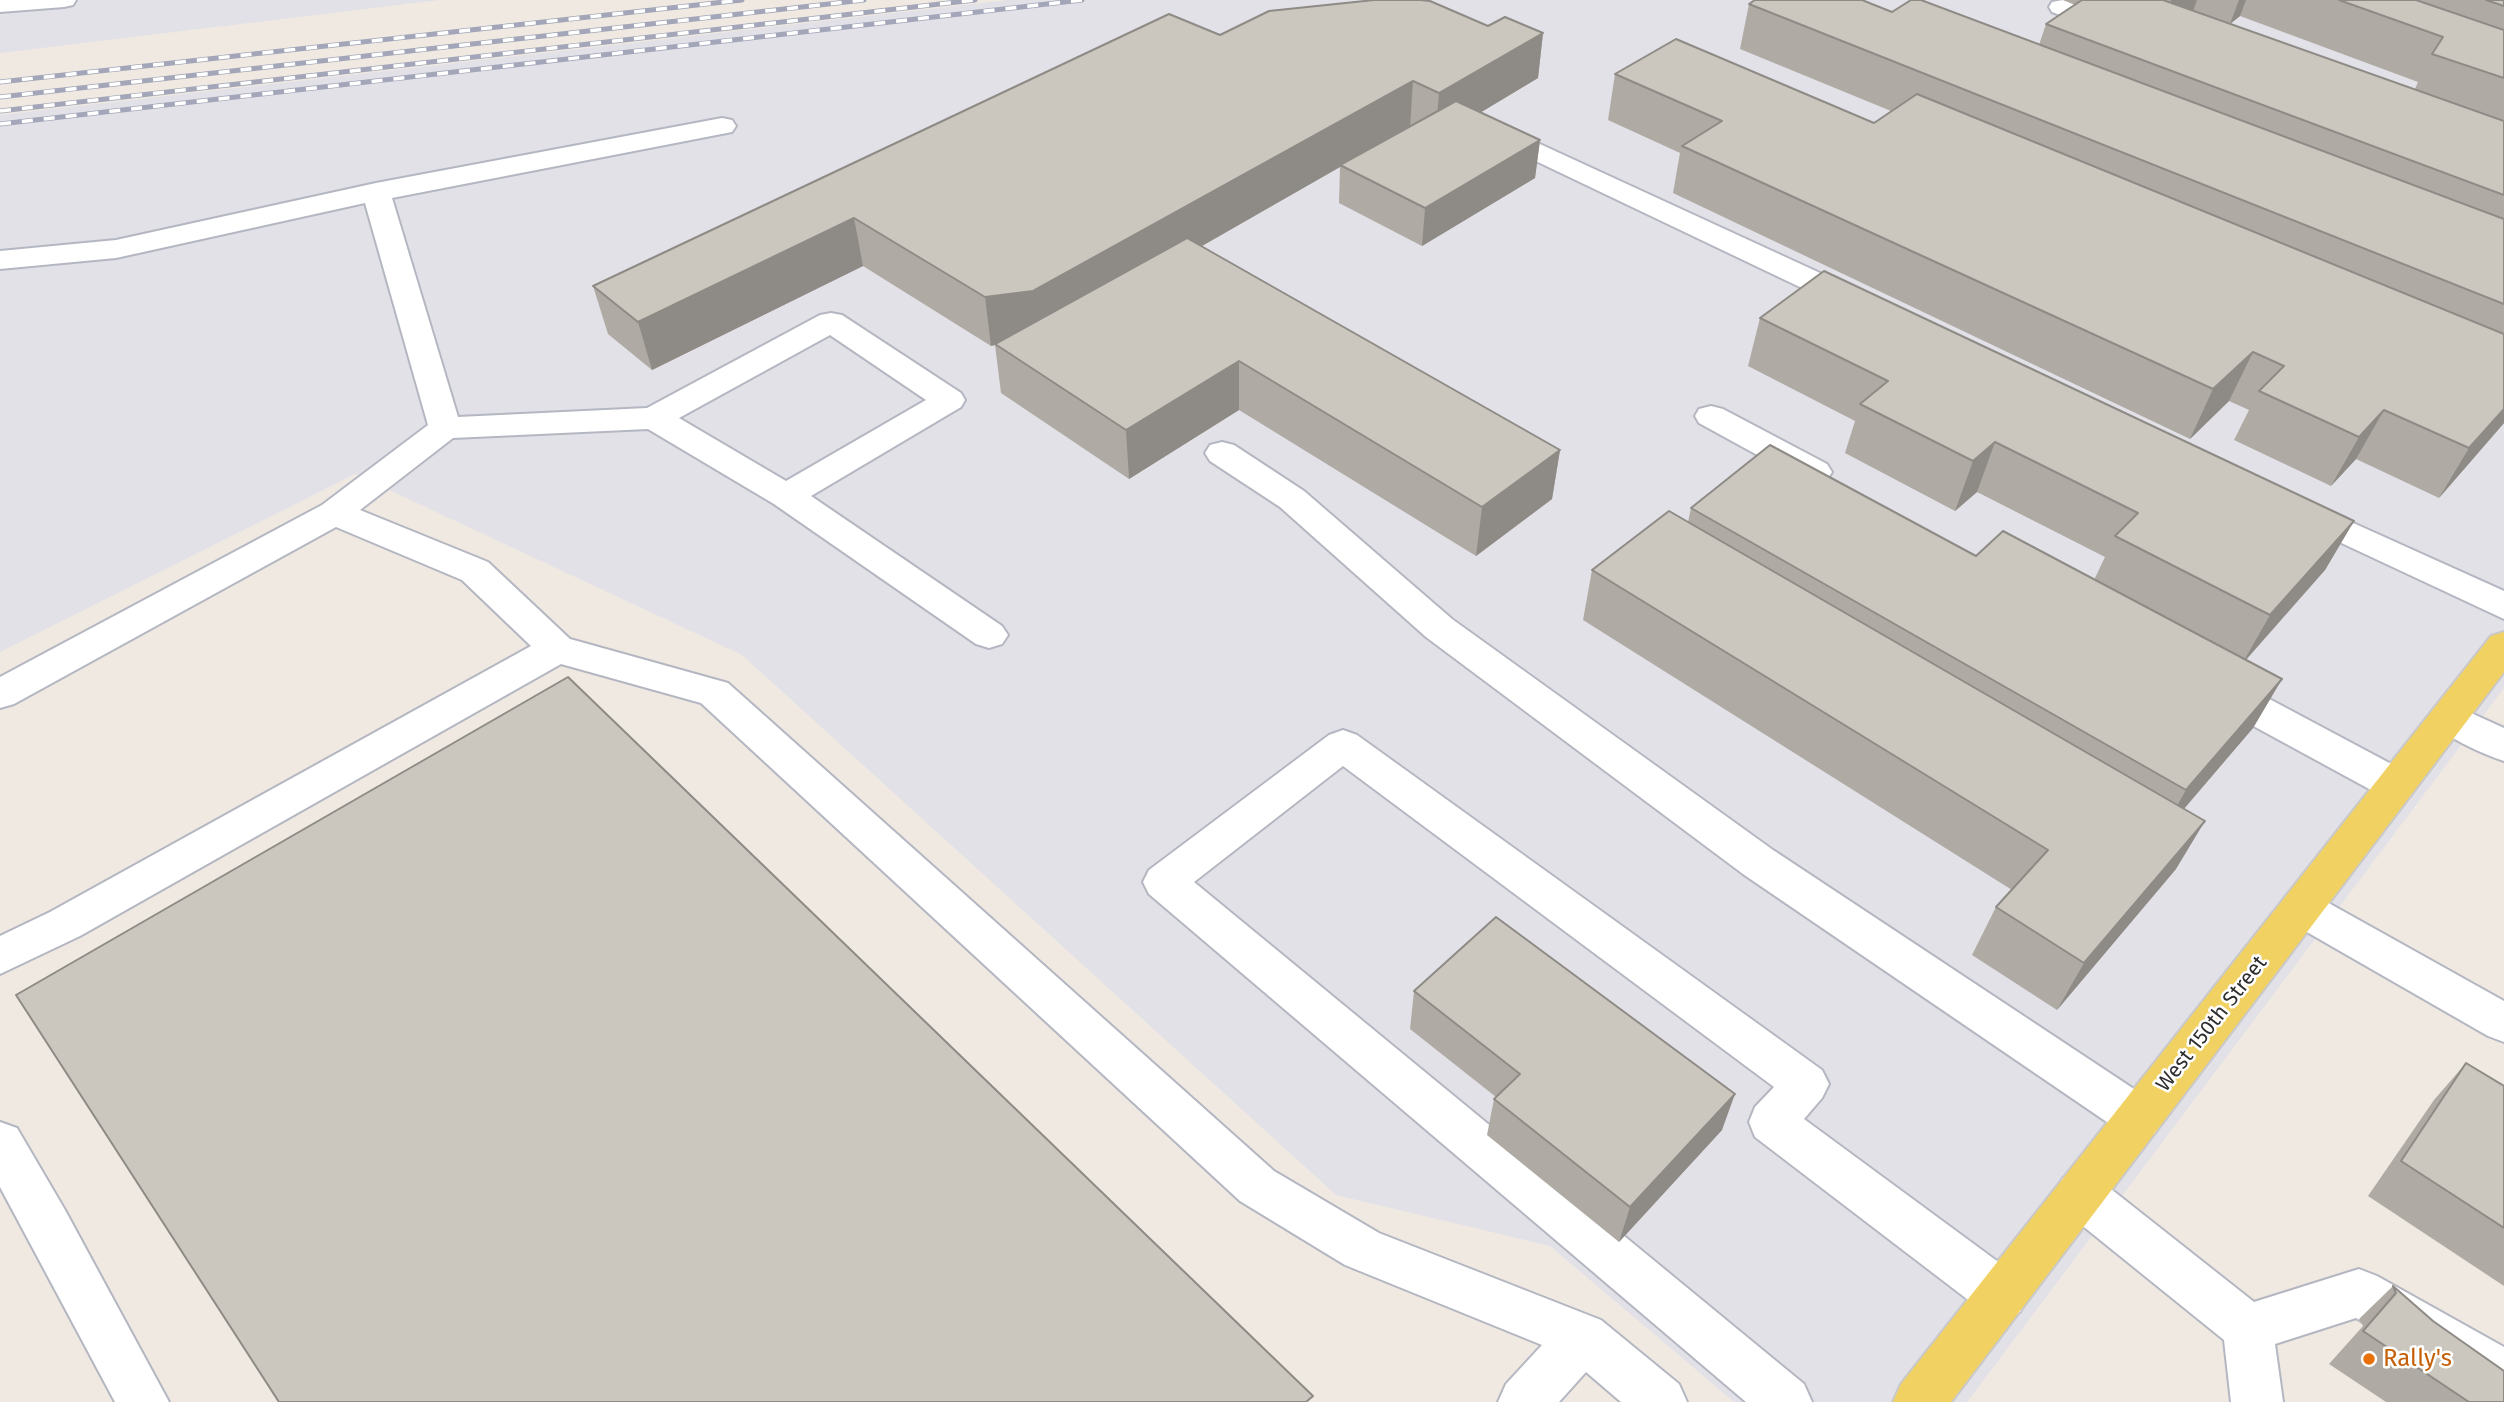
<!DOCTYPE html>
<html>
<head>
<meta charset="utf-8">
<style>
	body { margin:0 }
	canvas { display:block; background:#efe9e1 }
</style>
</head>
<body>
<canvas width="2504" height="1402"></canvas>
<script>
const c = document.querySelector('canvas').getContext('2d');
c.lineJoin = 'round';
function paint(path, color) { c.fillStyle = color; c.fill(path, 'evenodd'); }
function trace(path, color, width, dash) { c.strokeStyle = color; c.lineWidth = width; c.lineCap = dash ? 'butt' : 'round'; c.setLineDash(dash || []); c.stroke(path); }
function drawText(font, color, halo, rows, align = 'center') {
  c.font = font + ' "Fira Sans",sans-serif'; c.lineWidth = 5; c.setLineDash([]); c.textBaseline = 'middle'; c.strokeStyle = halo; c.fillStyle = color; for (const [text, x, y, turn = 0] of rows) {
    c.save(); c.translate(x, y); c.rotate((+turn || 0) * Math.PI / 180); c.textAlign = isNaN(turn) ? turn : align; if (halo) c.strokeText(text, 0, 0); c.fillText(text, 0, 0); c.restore();
  }
}
paint(new Path2D(`
	M0 0H440L0 53Z
	M1008 0H2504V688L1967 1402H1734L1550 1246 1336 1195 742 655 355 474 0 652V115Z`), '#e3e1e8');
const minor = new Path2D(`
	M0 0H76L73 5 64 7 0 12Z
	M2063 0 2126 23 2130 28 2126 33 2117 36 2052 12 2049 7 2052 2Z
	M722 118 732 120 736 126 732 132 392 198 458 417 647 408 820 315 831 313 842 315 961 393 965 400 961 407 811 496 1002 626 1008 635 1002 644 989 648 976 644 774 504 648 429 453 438 360 510 488 562 570 639 728 683 1274 1171 1379 1233 1601 1320 1679 1384 1687 1402H1621L1586 1372 1559 1402H1498L1506 1384 1542 1345 1345 1265 1240 1201 701 703 561 664 80 936 0 974V936L50 912 531 646 462 580 336 527 14 704 0 708V677L322 505 428 425 365 203 116 258 0 269V251L116 240 376 183ZM830 335 926 400 786 481 679 418Z
	M1529 139 1870 296 1874 303 1870 310 1859 312 1848 310 1519 153 1515 147 1519 141Z
	M1711 406 1723 409 1827 464 1832 472 1827 480 1815 483 1803 480 1699 423 1695 416 1699 409Z
	M1222 442 1234 445 1304 491 1452 619 1773 850 2155 1103 2162 1118 2155 1133 2139 1139 2123 1133 1743 874 1426 637 1280 507 1210 461 1205 453 1210 445Z
	M2300 499 2504 591V619L2288 518 2283 510 2288 502Z
	M2216 674 2230 678 2410 774 2416 785 2410 796 2396 800 2382 796 2202 698 2197 688 2202 678Z
	M2449 703 2504 728V761C2483 754 2440 736 2430 717L2435 707Z
	M1343 730 1357 735 1822 1070 1829 1084 1822 1098 1804 1119 2020 1278 2027 1295 2020 1312 2002 1319 1984 1312 1755 1137 1749 1122 1755 1107 1774 1087 1343 766 1194 882 1804 1384 1812 1402H1746L1149 894 1143 882 1149 870 1329 735Z
	M2301 891 2316 896 2504 1001V1042L2488 1036 2286 920 2280 908 2286 896Z
	M0 1122 17 1128 65 1210 169 1402H115L0 1187Z
	M2080 1172 2097 1178 2254 1302 2359 1269 2377 1276 2504 1347V1402L2486 1397 2463 1379 2356 1318 2275 1344 2283 1402H2231L2224 1340 2063 1210 2056 1194 2063 1178Z`);
const major = new Path2D(`
	M2504 632V672L1951 1402H1893L1901 1384 2491 636Z`);
trace(minor, '#b4b7c1', 4);
trace(major, '#c9c9c9', 4);
paint(minor, '#fff');
paint(major, '#f2d163');
const rail = new Path2D(`
	M0 82 742 0
	M0 97 864 0
	M0 111 975 0
	M0 124 1082 0`);
trace(rail, '#a3a6b8', 5);
trace(rail, '#fff', 3.5, [11]);
paint(new Path2D(`
	M2063 0H2504V423L2439 498 2356 459 2331 486 2234 440 2249 410 2229 401 2190 439 1673 193 1680 153 1608 120 1615 74 1874 123 1891 111 1740 49 1749 4 1892 12 2039 45 2046 24 2075 5ZM2240 16 2418 82 2415 89 2230 24Z
	M1488 26 1543 33 1538 78 1481 112 1540 140 1535 178 1422 246 1339 203 1340 167 1201 246 1560 450 1552 499 1476 556 1239 410 1129 479 1001 393 995 345 991 346 863 266 652 370 608 334 593 286 1220 35Z
	M1760 318 2354 521 2325 570 2246 660 2282 679 2253 728 2184 809 2176 869 2057 1010 1972 955 1996 907 2012 890 1583 620 1592 570 1688 522 1691 508 1976 556 2094 580 2105 557 1977 492 1955 511 1845 453 1855 421 1748 366Z
	M1414 991 1722 1130 1619 1242 1487 1135 1494 1099 1496 1097 1410 1029Z
	M2466 1063 2504 1086V1286L2368 1196 2434 1100Z
	M2393 1286 2504 1402H2386L2329 1364 2363 1326 2359 1319Z`), '#afaba4');
paint(new Path2D(`
	M2171 0H2197L2193 11 2157 36Z
	M2239 0H2246L2240 16 2230 24Z
	M1543 33 1538 78 1435 140 1439 93Z
	M1413 81 1410 128 1340 165V167L1038 340 995 344V345L991 346 985 297Z
	M1540 140 1535 178 1422 246 1425 208Z
	M854 218 863 266 652 370 638 322Z
	M2253 352 2229 401 2190 439 2213 389Z
	M1239 361V410L1129 479 1126 430Z
	M2504 409V423L2439 498 2469 448Z
	M2384 410 2356 459 2331 486 2359 437Z
	M1995 442 1977 492 1955 511 1973 461Z
	M1560 450 1552 499 1476 556 1482 507Z
	M2354 521 2325 570 2242 664 2270 615Z
	M2282 679 2253 728 2158 839 2186 790Z
	M2205 821 2176 869 2057 1010 2084 963Z
	M1735 1094 1722 1130 1619 1242 1630 1207Z`), '#8e8b86');
const building = new Path2D(`
	M1374 0H1420L1430 1 1488 26 1505 17 1543 33 1439 93 1413 81 1033 291 985 297 854 218 638 322 593 286 1169 14 1220 35 1269 11Z
	M1755 0H1862L1892 12 1911 0H1921L2504 219V304L1749 4Z
	M2082 0H2163L2504 121V195L2046 24Z
	M2339 0H2416L2504 30V78L2432 54 2443 37Z
	M2486 0H2504V6Z
	M1676 39 1874 123 1917 94 2504 334V409L2469 448 2384 410 2359 437 2259 391 2284 366 2253 352 2213 389 1682 146 1722 121 1615 74Z
	M1456 101 1540 140 1425 208 1340 165Z
	M1187 238 1560 450 1482 507 1239 361 1126 430 995 344Z
	M1824 271 2354 521 2270 615 2115 536 2138 513 1995 442 1973 461 1860 404 1888 381 1760 318Z
	M1770 445 1976 556 2003 531 2282 679 2186 790 1691 508Z
	M1669 511 2205 821 2084 963 1996 907 2048 850 1592 570Z
	M568 677 1313 1396 1306 1402H279L16 995Z
	M1496 917 1735 1094 1630 1207 1494 1099 1520 1074 1414 991Z
	M2466 1063 2504 1086V1228L2401 1161Z
	M2393 1286 2433 1321 2504 1371V1402H2469L2363 1331 2396 1293Z`);
paint(building, '#cbc7bf');
trace(building, '#8e8b86', 2);
for (const [x, y, r, color] of [
	[2369,1359,7,"#e8710a"]
]) { const dot = new Path2D(); dot.arc(x, y, r, 0, 2 * Math.PI); c.fillStyle = color; c.fill(dot); trace(dot, '#fff', 2.5); }
drawText('21px', '#2e2e2e', '#fff', [
	["West 150th Street",2212,1024,-52]
]);
drawText('24px', '#c56008', '#fff', [
	["Rally's",2383,1359]
], 'left');
</script>
</body>
</html>
